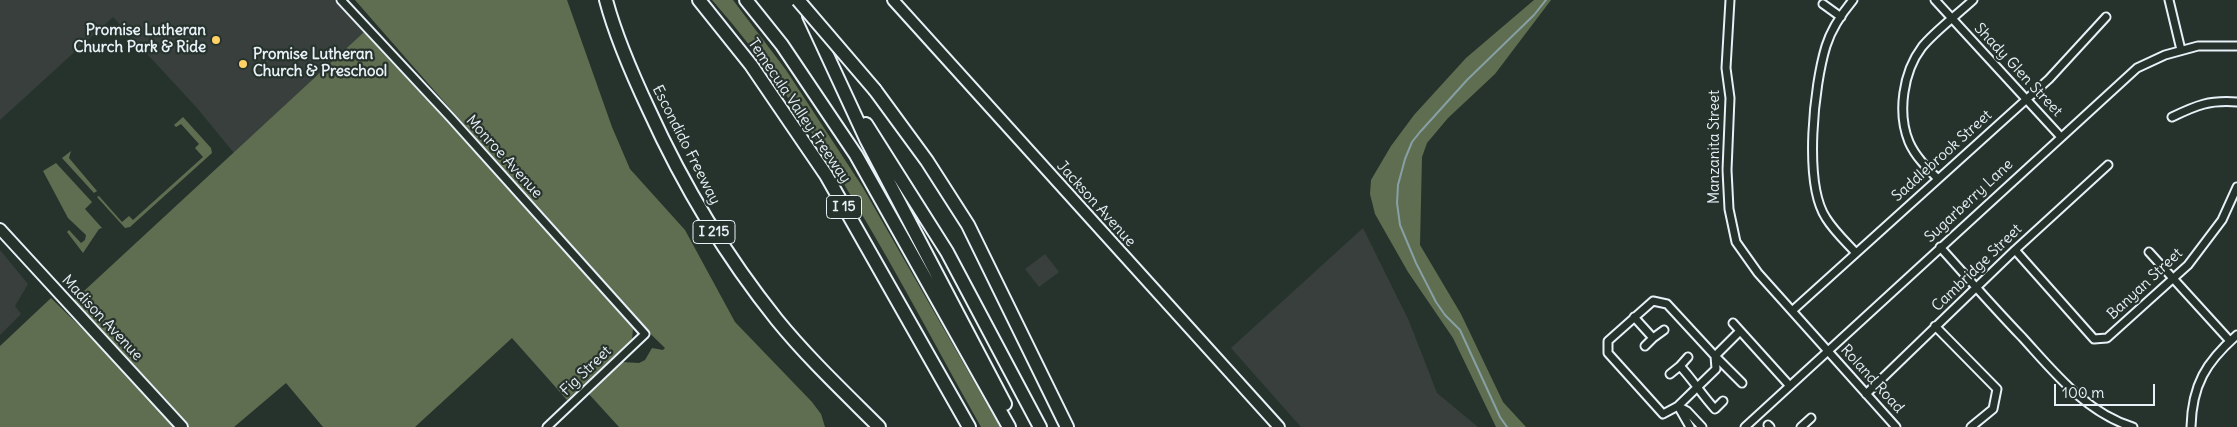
<!DOCTYPE html>
<html>
<head>
<meta charset="utf-8">
<style>
	body { margin:0 }
	#map { position:relative; width:2237px; height:427px; overflow:hidden; background:#26332d; font-family:Delius,sans-serif }
	canvas { display:block }
	.scale { position:absolute; left:2054px; top:384px; width:101px; height:22px; box-sizing:border-box; border:2px solid #e8f1f8; border-top:0; padding-left:6px; font-size:15px; line-height:18px; white-space:nowrap; color:#e8f1f8; -webkit-text-stroke:4px #26332d; paint-order:stroke }
</style>
</head>
<body>
<div id="map">
<canvas width="2237" height="427"></canvas>
<div class="scale">100 m</div>
</div>
<script>
const c = document.querySelector('canvas').getContext('2d');
c.lineJoin = 'round';
function paint(path, color) { c.fillStyle = color; c.fill(path, 'evenodd'); }
function trace(path, color, width, dash) { c.strokeStyle = color; c.lineWidth = width; c.lineCap = dash ? 'butt' : 'round'; c.setLineDash(dash || []); c.stroke(path); }
function drawText(font, color, halo, rows, align = 'center') {
  c.font = font + ' Delius,sans-serif'; c.lineWidth = 4.5; c.setLineDash([]); c.textBaseline = 'middle'; c.strokeStyle = halo; c.fillStyle = color; for (const [text, x, y, turn = 0] of rows) {
    c.save(); c.translate(x, y); c.rotate((+turn || 0) * Math.PI / 180); c.textAlign = isNaN(turn) ? turn : align; if (halo) c.strokeText(text, 0, 0); c.fillText(text, 0, 0); c.restore();
  }
}
paint(new Path2D(`
	M0 0H334L364 32 234 153 197 108 113 17 0 120Z
	M1363 228 1409 321 1437 393 1478 427H1301L1231 348Z
	M0 250 28 284 15 306 21 314 0 335Z
	M1045 254 1059 272 1039 287 1025 269Z`), '#393f3c');
paint(new Path2D(`
	M355 0H567L612 127 630 169 685 230 735 322 812 402 821 414 825 427H619L588 393 622 362 639 363 645 360 652 348 663 350 665 348 630 314Z
	M712 0H733L786 70 862 186 1000 427H981C900 283 822 125 712 0Z
	M1534 0H1551L1495 74 1448 118 1427 143 1422 157 1420 245 1461 314 1503 402 1526 427H1496L1453 338 1408 272 1375 214 1370 194 1371 180 1391 146 1414 115 1466 58Z
	M364 32 500 179 633 329 632 339 567 400 512 338 415 427H323L286 383 234 427H187L71 303Z
	M183 117 211 148 212 153 130 227 125 228 97 197 99 196 122 222 129 216 133 220 203 157 195 148 199 144 181 124 176 127 174 125Z
	M71 151 69 158 97 191 94 193 62 158Z
	M56 163 92 202 85 209 102 228 99 229 83 253 67 232 69 230 81 243 85 240 86 235 68 218 43 171Z
	M51 298 128 374 176 427H0V346Z`), '#5f6e50');
trace(new Path2D(`
	M1507 427 1500 417 1460 330 1445 315 1436 302 1416 263 1400 225 1397 203 1398 185 1405 159 1412 142 1420 132 1467 80 1534 15 1546 0`), '#87a0a5', 2);
const street = new Path2D(`
	M341 0 450 117 645 334 547 427
	M1730 0 1726 68 1730 98 1727 170 1729 209 1736 242 1758 273 1896 427
	M1853 0C1843 12 1831 30 1826 46 1814 85 1803 183 1826 218 1834 231 1846 242 1856 253
	M1935 0 2060 136
	M2169 0 2181 50
	M1823 4 1841 17
	M2172 117C2197 105 2209 100 2237 102
	M1938 179C1927 168 1915 156 1909 142 1897 113 1903 72 1922 47 1935 31 1958 14 1973 0
	M1940 247C1967 277 1994 308 2022 337 2054 372 2086 413 2133 427
	M2015 250 2094 339 2107 338 2188 265 2222 220 2237 187
	M2149 252 2230 341
	M1653 301 1667 304 1715 356 1716 369 1678 406 1663 414 1608 353V341Z
	M1792 311 2049 79 2106 17
	M1634 317 1653 338 1664 330
	M1733 323 1789 385
	M1935 326 1997 389 1993 409 1971 427
	M1740 331 1715 356 1742 383
	M1645 346 1653 338
	M1688 357 1680 366C1693 380 1702 395 1715 409L1723 401
	M1670 374 1680 366
	M1866 394 2015 250 2108 165
	M1768 425 1770 427
	M1690 427 1678 406 1687 411 1702 427
	M1745 427 2137 68 2165 55 2198 46H2237
	M1801 427 1811 418
	M2191 427C2192 385 2206 362 2237 335`);
const secondary = new Path2D(`
	M893 0 1279 427
	M0 229 182 427`);
const highway = new Path2D(`
	M606 0C616 38 632 74 649 110 683 185 725 255 777 320 808 358 844 392 879 427
	M699 0 751 65 826 175 969 427
	M746 0 782 45 856 155 1009 427
	M809 16 866 139 1005 404
	M875 90 927 161 968 225 1067 427
	M866 124 947 252 1040 427`);
trace(street, '#e8f1f8', 11);
trace(secondary, '#e8f1f8', 14);
trace(highway, '#e8f1f8', 16);
trace(street, '#26332d', 7);
trace(secondary, '#26332d', 10);
trace(highway, '#26332d', 12);
const highwayBridge = new Path2D(`
	M798 0 875 90`);
trace(highwayBridge, '#e8f1f8', 16, []);
trace(highwayBridge, '#26332d', 12);
for (const [x, y, r, color] of [
	[216,40,5,"#ffd166"],
	[243,64,5,"#ffd166"]
]) { const dot = new Path2D(); dot.arc(x, y, r, 0, 2 * Math.PI); c.fillStyle = color; c.fill(dot); trace(dot, '#26332d', 2); }
for (const [x, y, w] of [
	[844,207,35],
	[714,232,42]
]) { const box = new Path2D(); box.roundRect(x - w / 2, y - 11.5, w, 23, 4); c.fillStyle = '#26332d'; c.fill(box); trace(box, '#e8f1f8', 1); }
drawText('bold 14px', '#e8f1f8', null, [
	["I 15",844,207],
	["I 215",714,232]
]);
drawText('bold 15px', '#e8f1f8', '#26332d', [
	["Promise Lutheran",206,31],
	["Church Park & Ride",206,48],
	["Promise Lutheran",253,55,"left"],
	["Church & Preschool",253,72,"left"]
], 'right');
drawText('15px', '#e8f1f8', '#26332d', [
	["Shady Glen Street",2018,70,47],
	["Temecula Valley Freeway",799,111,56],
	["Escondido Freeway",686,145,63],
	["Manzanita Street",1715,147,-90],
	["Saddlebrook Street",1942,156,-42],
	["Monroe Avenue",504,157,48],
	["Sugarberry Lane",1969,201,-43],
	["Jackson Avenue",1096,204,48],
	["Cambridge Street",1977,268,-44],
	["Banyan Street",2145,284,-43],
	["Madison Avenue",102,318,47],
	["Fig Street",586,371,-44],
	["Roland Road",1872,379,48]
]);
</script>
</body>
</html>
